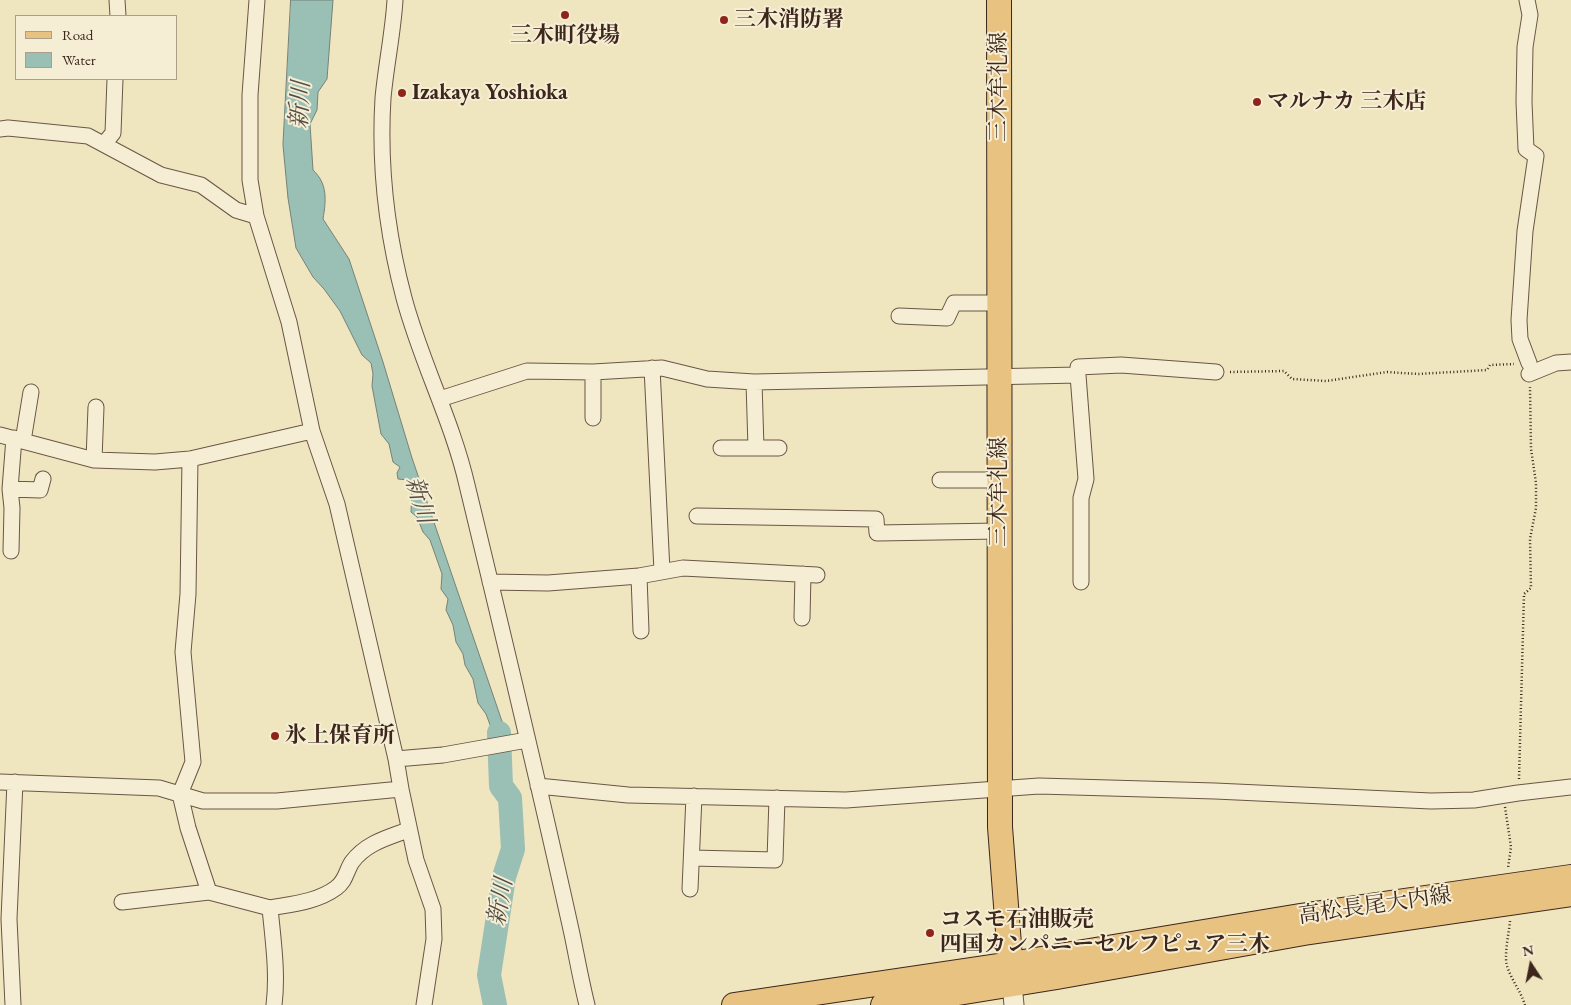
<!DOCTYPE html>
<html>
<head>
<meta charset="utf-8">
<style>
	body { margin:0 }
	#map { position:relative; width:1571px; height:1005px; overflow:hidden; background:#efe5bf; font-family:"EB Garamond",serif }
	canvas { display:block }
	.legend { position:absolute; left:15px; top:15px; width:162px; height:65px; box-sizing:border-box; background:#f5eed5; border:1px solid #ab9e8b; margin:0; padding:6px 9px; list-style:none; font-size:15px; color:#3d261c }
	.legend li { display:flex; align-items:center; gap:10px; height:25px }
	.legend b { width:25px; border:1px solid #ab9e8b }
	.north { position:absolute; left:1506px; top:940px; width:50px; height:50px; -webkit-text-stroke:4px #f5eed5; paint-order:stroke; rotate:349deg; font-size:14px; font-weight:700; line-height:20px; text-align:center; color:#3d261c }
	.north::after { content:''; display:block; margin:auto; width:18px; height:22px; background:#3d261c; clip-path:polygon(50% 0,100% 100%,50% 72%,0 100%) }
</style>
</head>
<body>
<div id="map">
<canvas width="1571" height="1005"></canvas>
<ul class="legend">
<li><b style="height:6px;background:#e8c280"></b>Road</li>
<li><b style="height:14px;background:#9abfb5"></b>Water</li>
</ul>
<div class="north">N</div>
</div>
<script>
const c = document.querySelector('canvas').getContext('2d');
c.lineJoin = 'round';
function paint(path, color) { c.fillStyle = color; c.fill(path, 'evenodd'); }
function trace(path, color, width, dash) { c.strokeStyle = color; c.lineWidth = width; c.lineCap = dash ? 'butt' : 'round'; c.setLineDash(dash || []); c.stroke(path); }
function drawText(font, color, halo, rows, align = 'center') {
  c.font = font + ' "EB Garamond","Noto Serif JP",serif'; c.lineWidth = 4; c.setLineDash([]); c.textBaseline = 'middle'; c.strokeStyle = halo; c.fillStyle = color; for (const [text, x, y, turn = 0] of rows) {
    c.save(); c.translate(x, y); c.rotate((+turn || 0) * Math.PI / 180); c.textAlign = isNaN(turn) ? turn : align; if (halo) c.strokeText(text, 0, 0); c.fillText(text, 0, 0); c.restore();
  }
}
const water = new Path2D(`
	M291 0H333L327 79 318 92 317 110 310 124 313 170C328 184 326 201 323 219L349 259 383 362 412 458 506 733 509 765H500L492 730 486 714 478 703 473 679 465 665 463 654 456 642 453 625 446 610 448 599 441 589 442 574 430 540 423 532 417 517 411 512 412 488 409 480 398 479 397 473 400 467 393 462 389 444 381 434 372 386 373 374 371 363 362 355 340 311 324 289 313 277 296 248 288 198 283 145Z`);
paint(water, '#9abfb5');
trace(water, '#758278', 1);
trace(new Path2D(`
	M495 1005 489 975 504 877 513 849 510 798 501 786 499 733`), '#9abfb5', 24);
const minor = new Path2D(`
	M117 0 118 16
	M257 0 250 95V180L256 216 289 322 312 431 337 504 396 759
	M395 0C393 33 386 65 383 98 379 164 387 234 404 298 421 362 452 420 467 485 503 634 539 784 572 934 577 958 581 981 587 1005
	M1527 0 1530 15 1525 47 1524 102 1526 149 1536 156 1525 231 1519 320 1520 339 1529 363
	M0 129 8 128 88 136 161 175 201 185 236 210 256 216
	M104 144 113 133 115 79
	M899 316 947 318 954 303H999
	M652 368 662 571
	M1529 374 1556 363 1571 362
	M1078 375 1086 479 1081 498V582
	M754 382 756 448
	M440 399 527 371 593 372 662 368 707 379 754 382 1078 375V367L1121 365 1216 372
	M593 418V372
	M0 435 94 460 155 462 190 459 312 431
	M23 441 31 392
	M721 448H779
	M190 459 188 594 183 652 193 762 180 794 188 828 209 892 270 908C273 940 278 973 274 1005
	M94 460 96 407
	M940 480H999
	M10 489 40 490 43 479
	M697 516 876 519 877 533 999 531
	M11 551 12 508 10 489 14 438
	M639 576 641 631
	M490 582 548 583 639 576 683 568 817 575
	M802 618 803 574
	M0 782 159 788 203 801H277L401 789 396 759 443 755 527 740
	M538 786 628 795 846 800 1039 786 1215 791 1431 801 1474 800 1518 793 1571 787
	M401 789 416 860 433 909 434 939 424 1005
	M692 858 775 860 777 798
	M690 889 694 796
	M122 902 209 892
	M270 908C292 904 317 902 336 888 346 881 346 871 352 862 366 843 387 838 408 830
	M13 1005 9 919 15 782`);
const tertiary = new Path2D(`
	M1012 984 1014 1005`);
const primary = new Path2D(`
	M999 0 1000 827 1012 984
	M734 1005 1011 964 1300 916 1571 877
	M883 1005 1057 977 1304 933 1571 894`);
trace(minor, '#6a5645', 17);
trace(tertiary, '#6a5645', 21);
trace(primary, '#3d261c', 26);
trace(new Path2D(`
	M1230 372 1284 371 1292 379 1326 381 1387 372 1418 374 1487 370 1490 365 1514 364
	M1519 779 1524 594 1531 588 1530 539 1536 508V483L1531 449 1530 387
	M1505 807 1511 847 1508 868
	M1510 921C1509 934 1503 957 1508 969 1513 982 1521 992 1525 1005`), '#3d261c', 2.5, [1, 2.5]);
trace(minor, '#f5eed5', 15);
trace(tertiary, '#f5eed5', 19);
trace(primary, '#e8c280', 24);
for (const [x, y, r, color] of [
	[565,15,5,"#8f2418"],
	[724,20,5,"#8f2418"],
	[402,93,5,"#8f2418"],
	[1257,102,5,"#8f2418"],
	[275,736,5,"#8f2418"],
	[930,933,5,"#8f2418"]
]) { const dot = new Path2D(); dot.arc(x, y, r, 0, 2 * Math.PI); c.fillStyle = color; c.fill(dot); trace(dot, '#f5eed5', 2); }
drawText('bold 22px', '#3d261c', '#f5eed5', [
	["三木消防署",734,20],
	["三木町役場",565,36,"center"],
	["Izakaya Yoshioka",412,93],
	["マルナカ 三木店",1267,102],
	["氷上保育所",285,736],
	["コスモ石油販売",940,920],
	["四国カンパニーセルフピュア三木",940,945]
], 'left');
drawText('22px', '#3d261c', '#f5eed5', [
	["三木牟礼線",999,87,-90],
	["三木牟礼線",999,492,-90],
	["高松長尾大内線",1375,906,-8]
]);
drawText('italic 24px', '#544c42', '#f5eed5', [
	["新川",301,105,-87],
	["新川",419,500,73],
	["新川",501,902,-80]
]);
</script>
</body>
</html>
